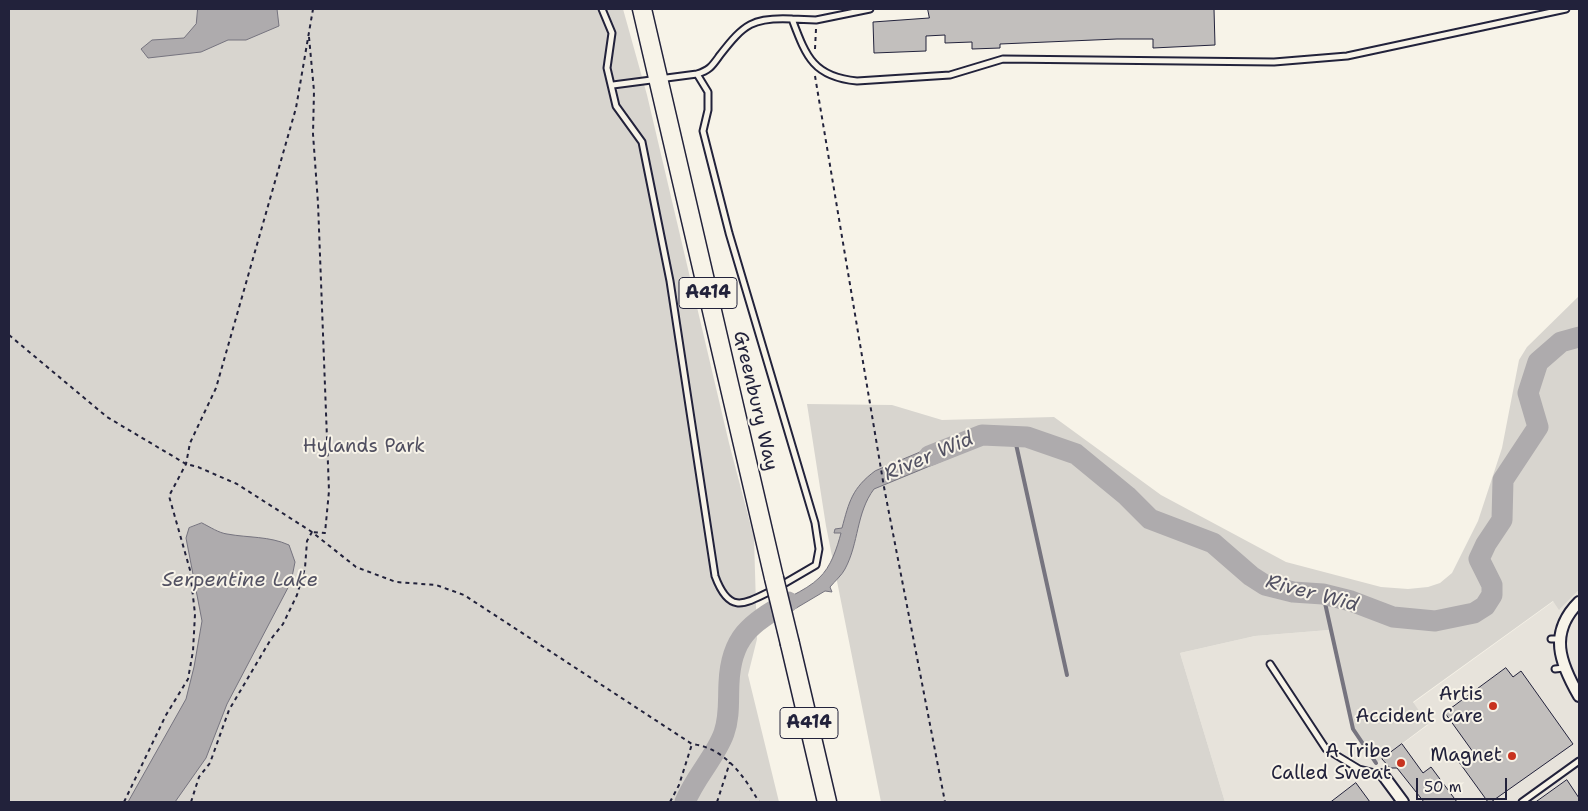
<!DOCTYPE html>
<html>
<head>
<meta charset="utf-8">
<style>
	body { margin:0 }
	#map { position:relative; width:1588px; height:811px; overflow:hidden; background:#f7f3e8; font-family:"Shantell Sans",sans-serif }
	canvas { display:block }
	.frame { position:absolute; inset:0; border:10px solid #22223b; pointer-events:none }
	.scale { position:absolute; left:1416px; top:778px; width:91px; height:22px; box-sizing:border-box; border:2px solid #22223b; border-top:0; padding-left:6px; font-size:15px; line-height:18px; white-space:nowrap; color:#22223b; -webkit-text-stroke:4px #f7f3e8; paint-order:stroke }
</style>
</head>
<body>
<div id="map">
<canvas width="1588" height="811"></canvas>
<div class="frame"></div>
<div class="scale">50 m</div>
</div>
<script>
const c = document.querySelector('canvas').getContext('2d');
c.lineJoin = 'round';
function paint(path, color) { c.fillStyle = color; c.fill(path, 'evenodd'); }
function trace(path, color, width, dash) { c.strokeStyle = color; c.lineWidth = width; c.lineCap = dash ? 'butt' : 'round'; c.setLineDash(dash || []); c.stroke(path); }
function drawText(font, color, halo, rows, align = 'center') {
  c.font = font + ' "Shantell Sans",sans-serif'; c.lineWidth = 4; c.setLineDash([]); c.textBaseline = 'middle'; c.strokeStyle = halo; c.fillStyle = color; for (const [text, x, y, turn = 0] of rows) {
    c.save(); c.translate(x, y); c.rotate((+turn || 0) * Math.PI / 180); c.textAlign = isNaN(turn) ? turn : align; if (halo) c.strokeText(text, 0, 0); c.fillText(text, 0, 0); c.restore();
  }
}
paint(new Path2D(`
	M1579 590V802H1225L1180 653 1255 636 1329 630 1352 731 1375 764 1428 725 1413 703 1554 601 1560 609Z`), '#e7e3db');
paint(new Path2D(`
	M9 9H623L647 95 729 443 754 538 757 639 748 675 779 802H9Z
	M1579 296V590L1559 610 1553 601 1413 702 1428 724 1375 764 1352 731 1347 703 1329 630 1255 636 1180 653 1225 802H881L826 526 807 404 892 405 942 420 1054 417 1161 495 1286 562 1381 587 1408 589 1428 587 1440 583 1452 573 1478 521 1502 448 1519 360 1527 347Z`), '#d8d5cf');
const water = new Path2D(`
	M198 9H277L279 26 246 40H228L201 52 148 58 141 49 152 40 184 38 196 24Z
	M952 439 959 454 874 489C856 513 859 543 845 569 842 575 835 581 830 587L832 592 825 591 766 626 761 611C778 602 806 591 819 578 831 567 837 548 841 533H834L835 529 842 528C849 502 852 488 875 471Z
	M202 523C210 527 219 533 227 534 249 538 269 536 289 545L295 562 291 582 227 704 206 758 175 802H128L186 699 194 667 202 621 186 538 189 528Z`);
paint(water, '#aeabad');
trace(water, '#76747f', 1);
trace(new Path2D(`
	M1014 435 1067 675
	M1323 594 1353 729 1376 763`), '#76747f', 4);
trace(new Path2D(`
	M929 456 982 435 1027 437 1076 454 1127 496 1150 519 1213 543 1251 576 1265 585 1293 592 1323 594 1351 601 1393 617 1435 621 1474 613 1485 606 1492 595V585L1479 559 1486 544 1502 520 1503 480 1538 427 1528 393 1538 362 1561 342 1579 337
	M685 802C695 777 716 756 724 733 730 716 728 700 729 683 731 637 750 624 788 602`), '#aeabad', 21);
const building = new Path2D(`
	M928 9H1214L1215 45 1153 48V39H1117L1000 44V48L972 49V42L945 43V35L926 36V51L874 53 873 22 929 18Z
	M1506 668 1513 677 1521 671 1573 744 1491 802H1488L1459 762 1473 752 1445 713Z
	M1402 744 1423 773 1431 767 1457 802H1424L1397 768H1390L1382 759Z
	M1567 780 1579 798V802H1536Z
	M1356 783 1370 802H1331Z`);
paint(building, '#c2bfbd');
trace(building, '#22223b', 1);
const lane = new Path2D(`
	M602 9 612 33 607 68 616 106 642 142 670 281 715 576C729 614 743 605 773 590
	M792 19 816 20 870 9
	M613 85 697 74
	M780 586 816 565 819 549 815 523 729 233 703 131 708 110V92L697 74C710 70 712 66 720 55 744 24 753 17 792 19 806 56 813 77 857 81L950 75 1003 59 1274 62 1347 56 1566 9
	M1551 639H1560
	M1270 664 1326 749 1359 769 1383 775
	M1555 669 1564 668
	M1522 802 1579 761`);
const street = new Path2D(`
	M1579 602C1548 633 1560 663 1579 696
	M1383 775 1403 802`);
const highway = new Path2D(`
	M642 9 774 578
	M790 644 827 802`);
trace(lane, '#22223b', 9);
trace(street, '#22223b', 14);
trace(highway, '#22223b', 21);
trace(new Path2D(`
	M309 37 314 91 313 134 318 203 329 491 325 533 312 532
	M815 49 816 29
	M815 76 884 487 945 802
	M9 335 107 417 186 464 198 467 237 484 312 532 356 567 396 582 436 585 464 595 692 744C725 748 744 776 759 802
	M124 802 166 715 188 679 193 651 195 614 190 570 169 496 186 464 190 443 216 388 296 108 313 9
	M191 802 199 777 210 763 229 710 271 639 283 624 297 595 305 568 307 541 312 532
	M670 802 679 785 692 744
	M717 802 730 762`), '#22223b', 2, [4, 4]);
trace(lane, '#f7f3e8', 5);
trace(street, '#f7f3e8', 10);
trace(highway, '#f7f3e8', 18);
const highwayBridge = new Path2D(`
	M774 578 790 644`);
trace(highwayBridge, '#22223b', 21, []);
trace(highwayBridge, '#f7f3e8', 18);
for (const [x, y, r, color] of [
	[1493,706,5,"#c8321e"],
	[1512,756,5,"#c8321e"],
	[1401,763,5,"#c8321e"]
]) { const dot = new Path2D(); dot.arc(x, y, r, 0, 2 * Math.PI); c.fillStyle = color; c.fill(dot); trace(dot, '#f7f3e8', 2); }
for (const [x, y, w] of [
	[708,293,58],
	[809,723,58]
]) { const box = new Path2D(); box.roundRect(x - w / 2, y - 15.5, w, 31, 4); c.fillStyle = '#f7f3e8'; c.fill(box); trace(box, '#22223b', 1); }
drawText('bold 18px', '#22223b', null, [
	["A414",708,293],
	["A414",809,723]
]);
drawText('19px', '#22223b', '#f7f3e8', [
	["Greenbury Way",755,401,77]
]);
drawText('19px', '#504f60', '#f7f3e8', [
	["Hylands Park",364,447]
]);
drawText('19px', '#22223b', '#f7f3e8', [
	["Artis",1483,695],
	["Accident Care",1483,717],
	["A Tribe",1391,752],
	["Called Sweat",1391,774],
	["Magnet",1502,756]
], 'right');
drawText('italic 20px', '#535263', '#f7f3e8', [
	["River Wid",929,457,-23],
	["Serpentine Lake",240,581],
	["River Wid",1312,594,15]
]);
</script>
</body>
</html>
